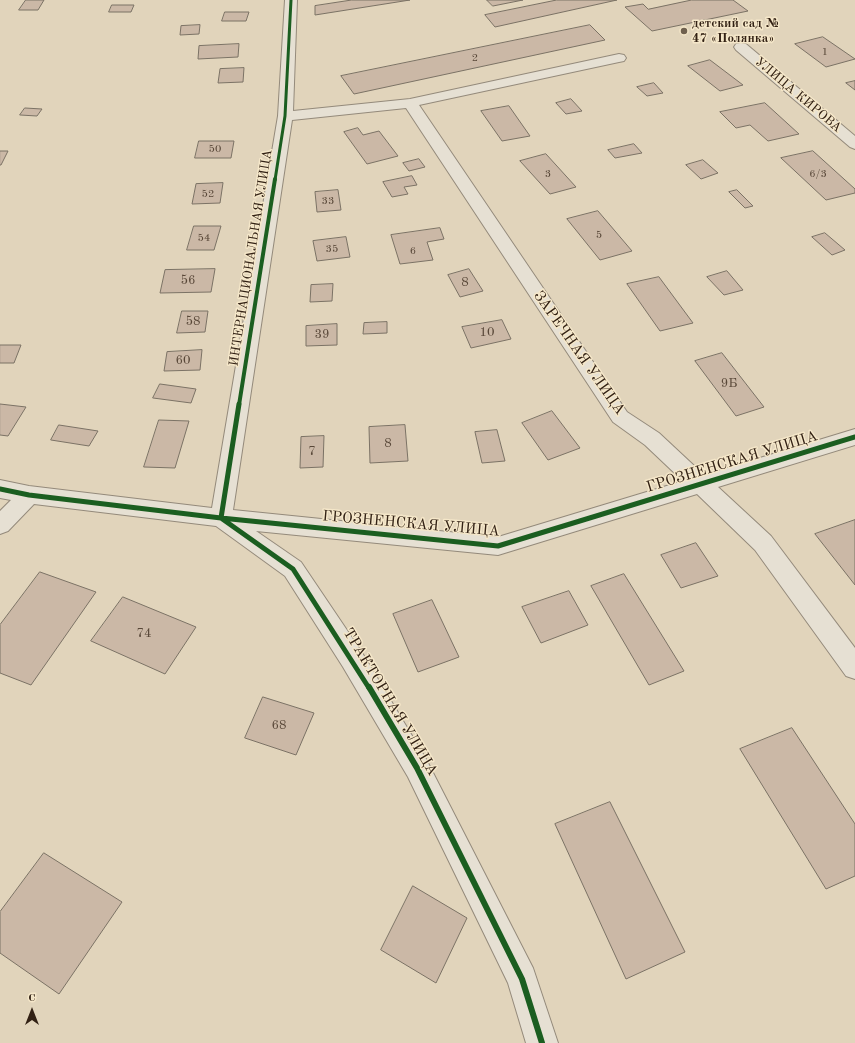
<!DOCTYPE html>
<html>
<head>
<meta charset="utf-8">
<style>
	body { margin:0 }
	#map { position:relative; width:855px; height:1043px; overflow:hidden; background:#e1d4bb; font-family:"Old Standard TT",serif }
	canvas { display:block }
	.north { position:absolute; left:12px; top:991px; width:40px; height:40px; -webkit-text-stroke:3px #f5e7c9; paint-order:stroke; rotate:0deg; font-size:11px; font-weight:700; line-height:16px; text-align:center; color:#322114 }
	.north::after { content:''; display:block; margin:auto; width:14px; height:18px; background:#322114; clip-path:polygon(50% 0,100% 100%,50% 72%,0 100%) }
</style>
</head>
<body>
<div id="map">
<canvas width="855" height="1043"></canvas>
<div class="north">С</div>
</div>
<script>
const c = document.querySelector('canvas').getContext('2d');
c.lineJoin = 'round';
function paint(path, color) { c.fillStyle = color; c.fill(path, 'evenodd'); }
function trace(path, color, width, dash) { c.strokeStyle = color; c.lineWidth = width; c.lineCap = dash ? 'butt' : 'round'; c.setLineDash(dash || []); c.stroke(path); }
function drawText(font, color, halo, rows, align = 'center') {
  c.font = font + ' "Old Standard TT",serif'; c.lineWidth = 3; c.setLineDash([]); c.textBaseline = 'middle'; c.strokeStyle = halo; c.fillStyle = color; for (const [text, x, y, turn = 0] of rows) {
    c.save(); c.translate(x, y); c.rotate((+turn || 0) * Math.PI / 180); c.textAlign = isNaN(turn) ? turn : align; if (halo) c.strokeText(text, 0, 0); c.fillText(text, 0, 0); c.restore();
  }
}
const building = new Path2D(`
	M26 0H44L38 10H19Z
	M352 0H410L315 15V6Z
	M487 0H523L493 6Z
	M557 0H617L495 27 485 15Z
	M692 0H733L748 11 652 31 625 7 643 4 648 9Z
	M112 5H134L131 12H109Z
	M225 12H249L246 21H222Z
	M200 25 199 34 180 35 181 26Z
	M590 25 605 40 354 94 341 76Z
	M823 37 855 59 826 67 795 44Z
	M239 44 238 57 198 59 199 46Z
	M710 60 743 85 720 91 688 66Z
	M244 68 243 82 218 83 220 69Z
	M855 81V90L846 83Z
	M654 83 663 93 647 96 637 87Z
	M571 99 582 111 566 114 556 103Z
	M765 103 799 134 768 141 750 125 736 128 720 112Z
	M509 106 530 136 502 141 481 111Z
	M25 108 42 109 37 116 20 115Z
	M358 128 363 135 379 131 398 156 367 164 344 132Z
	M199 141H234L231 158H195Z
	M634 144 642 153 615 158 608 150Z
	M0 151H8L1 165H0Z
	M813 151 855 189V193L826 200 781 158Z
	M546 154 576 187 550 194 520 161Z
	M419 159 425 167 409 171 403 163Z
	M703 160 718 173 701 179 686 165Z
	M412 176 417 185 404 187 408 194 392 197 383 182Z
	M223 183 220 203 192 204 196 184Z
	M338 190 341 210 317 212 315 192Z
	M737 190 753 206 745 208 729 192Z
	M598 211 632 251 600 260 567 219Z
	M194 226H221L214 250H187Z
	M440 228 444 239 427 242 433 260 400 264 391 235Z
	M825 233 845 250 832 255 812 237Z
	M346 237 350 257 317 261 313 241Z
	M215 269 211 292 160 293 165 270Z
	M469 269 483 291 460 297 448 275Z
	M727 271 743 290 724 295 707 277Z
	M659 277 693 323 660 331 627 284Z
	M333 284 332 301 310 302 311 285Z
	M182 311H208L205 332 177 333Z
	M502 320 511 339 471 348 462 327Z
	M387 322V333L363 334 364 323Z
	M337 324V345L306 346V326Z
	M0 345H21L14 363H0Z
	M202 350 200 370 164 371 167 352Z
	M722 353 764 407 736 416 695 361Z
	M160 384 196 389 191 403 153 398Z
	M0 404 26 407 8 436 0 435Z
	M552 411 580 448 548 460 522 423Z
	M159 420 189 421 175 468 144 467Z
	M59 425 98 431 89 446 51 440Z
	M405 425 408 461 370 463 369 427Z
	M497 430 505 461 482 463 475 432Z
	M324 436 323 467 300 468 301 437Z
	M855 520V585L815 534Z
	M696 543 718 576 681 588 661 555Z
	M40 572 96 592 31 685 0 673V625Z
	M624 574 684 671 649 685 591 586Z
	M569 591 588 625 541 643 522 607Z
	M123 597 196 627 165 674 91 641Z
	M432 600 459 657 418 672 393 614Z
	M263 697 314 713 296 755 245 738Z
	M792 728 855 824V876L826 889 740 749Z
	M610 802 685 952 626 979 555 824Z
	M44 853 122 902 59 994 0 953V912Z
	M413 886 467 918 436 983 381 950Z`);
paint(building, '#cbb8a6');
trace(building, '#7b7265', 1);
const street = new Path2D(`
	M285 0H297L293 111 410 99 619 54 624 55 626 58 624 61 619 62 419 105 627 412 659 433 704 475 855 429V445L718 487 771 536 855 648V679L846 676 755 550 697 494 498 555 256 531 301 562 361 651 426 759 533 968 558 1043H526L508 983 408 777 343 667 285 576 216 526 34 504 8 531 0 534V511L11 500 0 498V480L29 486 212 508 278 116ZM406 108 613 422 645 445 683 481 498 537 233 510 292 120Z
	M741 43 746 44 855 136V149L850 147 736 50 734 47 736 44Z`);
trace(street, '#948a7b', 2);
paint(street, '#e6e0d3');
trace(new Path2D(`
	M275 180 285 116 291 0`), '#1b5e20', 3);
trace(new Path2D(`
	M239 405 275 179`), '#1b5e20', 4);
trace(new Path2D(`
	M239 404 221 518 293 569 369 688
	M0 489 29 495 221 518 498 546 855 437`), '#1b5e20', 5);
trace(new Path2D(`
	M369 687 417 768 522 979 542 1043`), '#1b5e20', 6);
for (const [x, y, r, color] of [
	[684,31,4,"#6f604e"]
]) { const dot = new Path2D(); dot.arc(x, y, r, 0, 2 * Math.PI); c.fillStyle = color; c.fill(dot); trace(dot, '#f5e7c9', 1.5); }
drawText('11px', '#584738', null, [
	["1",825,52],
	["2",475,58],
	["50",215,149],
	["3",548,174],
	["6/3",818,174],
	["52",208,194],
	["33",328,201],
	["5",599,235],
	["54",204,238],
	["35",332,249],
	["6",413,251]
]);
drawText('bold 13px', '#322114', '#f5e7c9', [
	["детский сад №",692,24],
	["47 «Полянка»",692,39]
], 'left');
drawText('13px', '#322114', '#f5e7c9', [
	["УЛИЦА КИРОВА",798,95,40],
	["ИНТЕРНАЦИОНАЛЬНАЯ УЛИЦА",251,258,-81]
]);
drawText('13px', '#584738', null, [
	["56",188,281],
	["8",465,283],
	["58",193,322],
	["10",487,333],
	["39",322,335],
	["60",183,361],
	["9Б",729,384],
	["8",388,444],
	["7",312,452],
	["74",144,634],
	["68",279,726]
]);
drawText('15px', '#322114', '#f5e7c9', [
	["ЗАРЕЧНАЯ УЛИЦА",579,353,55],
	["ГРОЗНЕНСКАЯ УЛИЦА",732,462,-17],
	["ГРОЗНЕНСКАЯ УЛИЦА",411,524,5],
	["ТРАКТОРНАЯ УЛИЦА",390,702,59]
]);
</script>
</body>
</html>
